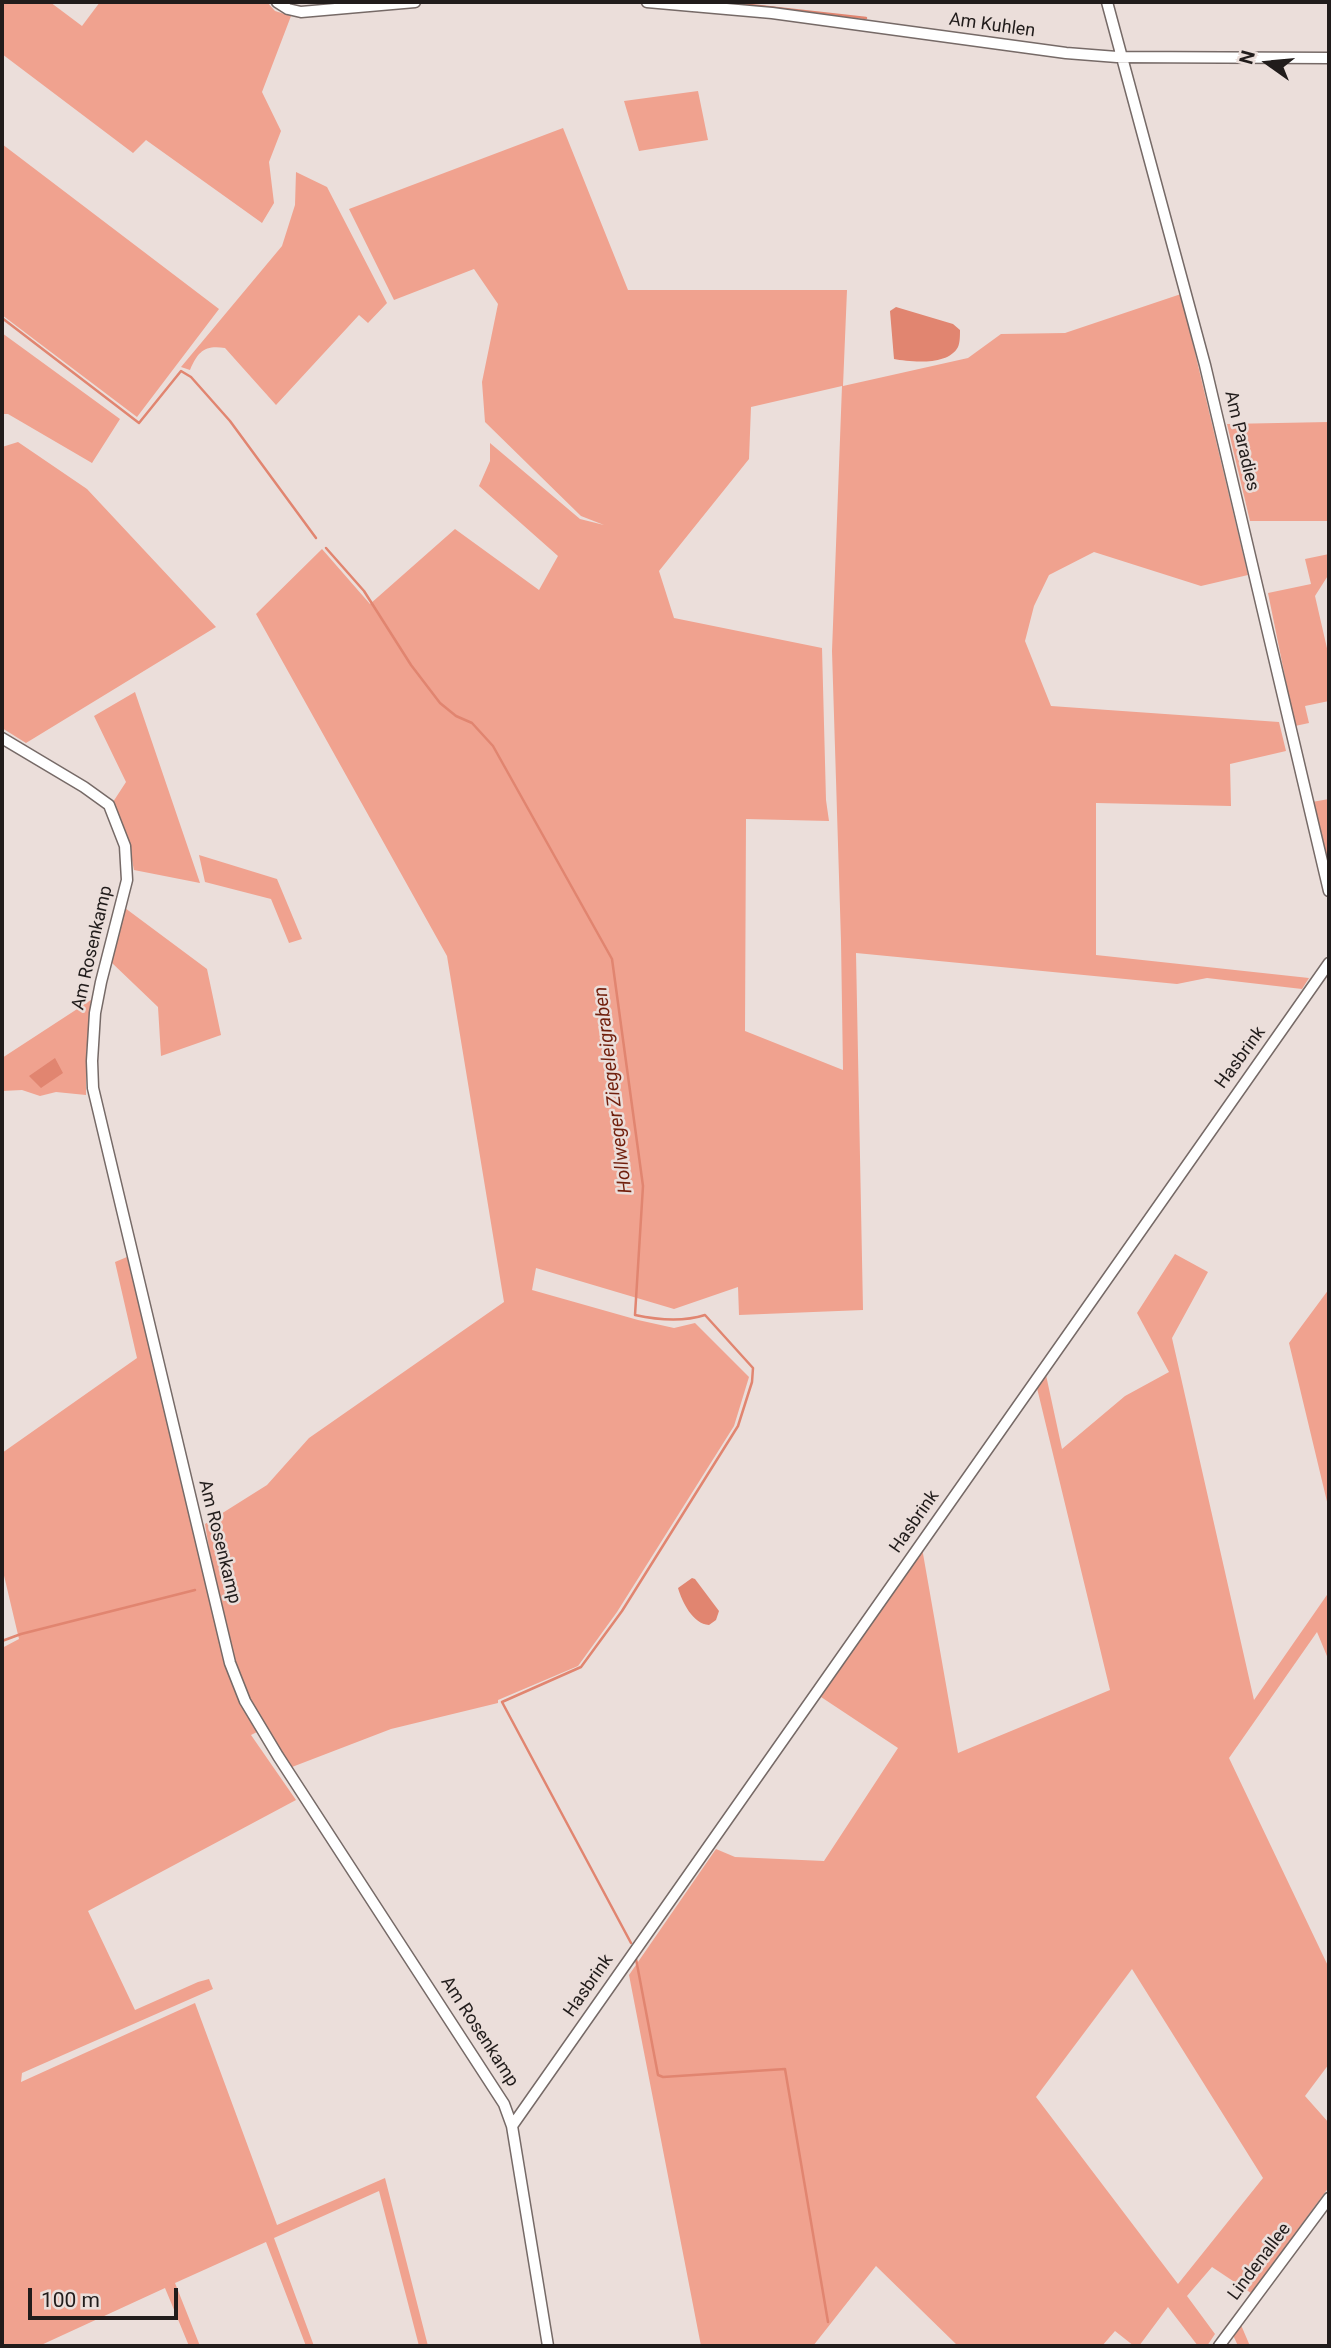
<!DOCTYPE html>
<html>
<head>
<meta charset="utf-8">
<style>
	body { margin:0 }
	#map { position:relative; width:1331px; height:2348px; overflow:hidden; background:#ebdeda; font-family:Roboto,sans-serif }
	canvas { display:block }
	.frame { position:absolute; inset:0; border:4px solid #211c1b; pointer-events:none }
	.north { position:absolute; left:1233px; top:28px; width:70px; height:70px; -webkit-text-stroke:5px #ebdeda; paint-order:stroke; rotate:285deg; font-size:19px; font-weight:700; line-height:28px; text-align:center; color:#211c1b }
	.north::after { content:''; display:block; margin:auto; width:24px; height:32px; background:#211c1b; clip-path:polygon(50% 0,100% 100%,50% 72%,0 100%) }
	.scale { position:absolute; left:28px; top:2288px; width:150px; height:32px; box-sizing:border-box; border:4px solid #211c1b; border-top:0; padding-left:9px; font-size:21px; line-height:24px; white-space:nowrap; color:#211c1b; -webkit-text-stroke:5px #ebdeda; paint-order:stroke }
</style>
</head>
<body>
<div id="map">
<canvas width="1331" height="2348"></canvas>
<div class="frame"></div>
<div class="north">N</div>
<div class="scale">100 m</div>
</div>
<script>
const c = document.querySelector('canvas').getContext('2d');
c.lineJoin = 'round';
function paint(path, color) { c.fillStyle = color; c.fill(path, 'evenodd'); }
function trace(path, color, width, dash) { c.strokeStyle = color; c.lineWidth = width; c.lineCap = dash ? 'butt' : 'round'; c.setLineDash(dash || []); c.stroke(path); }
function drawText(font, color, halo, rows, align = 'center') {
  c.font = font + ' Roboto,sans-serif'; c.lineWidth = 5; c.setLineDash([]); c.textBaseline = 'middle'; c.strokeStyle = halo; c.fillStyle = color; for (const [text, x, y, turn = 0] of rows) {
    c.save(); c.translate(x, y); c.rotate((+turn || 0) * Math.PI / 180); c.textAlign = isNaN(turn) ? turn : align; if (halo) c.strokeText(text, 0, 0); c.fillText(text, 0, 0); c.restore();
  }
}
paint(new Path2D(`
	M2 2H50L82 26 100 2H267L275 11 291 16 262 92 281 131 269 162 274 203 262 223 146 140 133 153 2 54Z
	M698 91 708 140 639 151 624 101Z
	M563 128 628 290H847L843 386 968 358 1001 334 1065 333 1181 294 1248 575 1201 586 1094 552 1049 575 1034 606 1025 641 1051 706 1279 722 1286 751 1230 764 1231 806 1096 803V955L1309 978 1302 989 1207 978 1177 984 856 953 863 1310 739 1315 738 1287 674 1309 536 1268 532 1290 638 1320 674 1328 695 1323 749 1377 734 1426 617 1612 578 1666 498 1700V1703L391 1729 292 1767 265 1728 251 1735 296 1800 88 1911 135 2010 198 1982 209 1979 213 1989 22 2073 21 2082 195 2003 277 2225 385 2178 428 2346H419L379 2191 274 2238 314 2346H306L266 2242 175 2283 200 2346H189L165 2288 39 2346H2V1648L19 1639 2 1567V1453L137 1358 115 1262 127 1257 211 1599 218 1602 205 1524 267 1485 309 1438 504 1302 447 956 256 614 322 549 370 604 455 529 539 590 558 556 479 486 490 461V443L580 519 604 525 581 516 485 422 482 382 498 304 474 269 394 300 349 209ZM842 386 832 651 841 941 843 1070 745 1031 746 819 829 821 826 800 822 648 674 618 659 571 749 459 751 407Z
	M2 144 219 309 137 417 2 315Z
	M296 172 327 187 387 303 368 323 359 315 276 405 225 348C205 345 198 351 190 370L181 367 282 246 295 205Z
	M2 333 120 419 92 463 8 414H2Z
	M1329 422V521H1250L1227 424Z
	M18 442 87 489 216 627 26 743 2 728V447Z
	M1329 554V574L1315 596 1329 657V701L1305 706 1309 723 1295 726 1268 593 1311 584 1305 559Z
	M135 692 200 883 134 870 127 836 113 802 126 782 94 716Z
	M1329 799V874L1312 802Z
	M199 855 277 879 302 939 289 943 271 899 205 882Z
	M125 908 207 969 221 1035 161 1056 158 1007 111 962Z
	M91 1000 86 1056V1095L56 1092 40 1096 22 1090 2 1091V1058Z
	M1175 1254 1208 1272 1172 1338 1254 1700 1329 1592V1618L1327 1623 1329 1629V1661L1317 1632 1229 1758 1329 1968V2064L1305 2096 1329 2123V2187L1251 2293 1212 2267 1187 2296 1215 2334 1207 2346H1198L1168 2307 1139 2346H1134L1115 2331 1102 2346H958L876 2266 813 2346H701L629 1975 716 1849 735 1857 824 1861 898 1748 821 1697 922 1548 958 1753 1110 1690 1037 1388 1046 1375 1062 1449 1125 1396 1169 1372 1137 1313ZM1132 1969 1263 2178 1178 2284 1036 2097Z
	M1329 1289V1510L1289 1343Z
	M1241 2325 1250 2346H1238L1233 2335Z`), '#f0a28f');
paint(new Path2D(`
	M896 307 953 324 960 330C960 335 960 343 958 347 948 366 911 362 894 359L890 311Z
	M55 1058 63 1073 41 1088 29 1076Z
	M692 1578 695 1579 719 1611 716 1620 709 1625C693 1624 682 1602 678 1588Z`), '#e18570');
trace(new Path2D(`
	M723 2 866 18
	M2 318 139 423 181 371 191 377 230 421 316 538
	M326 548 364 591 411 665 440 703 456 716 472 723 493 746 612 959 643 1186 635 1315C658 1320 683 1322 705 1315L753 1368 752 1382 738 1426 622 1611 581 1667 502 1702 631 1943
	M2 1641 21 1634 195 1590
	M636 1959 658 2075 663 2077 785 2069 828 2322`), '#e18570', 2.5);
const street = new Path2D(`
	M277 2 288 9 301 12 415 2
	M647 2 772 13 1066 53 1117 57 1329 58
	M1107 2 1205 365 1329 891
	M2 738 84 787 109 805 125 846 127 880 101 982 95 1013 92 1061 93 1088 230 1663 245 1701 278 1756 504 2104 512 2126 548 2346
	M512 2126 1329 963
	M1219 2346 1329 2198`);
trace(street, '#766a67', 13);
trace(street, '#fff', 10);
drawText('18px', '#211c1b', '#ebdeda', [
	["Am Kuhlen",992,26,8],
	["Am Paradies",1241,441,77],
	["Am Rosenkamp",93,948,-77],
	["Hasbrink",1241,1058,-54],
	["Hasbrink",915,1522,-55],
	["Am Rosenkamp",219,1542,76],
	["Hasbrink",589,1986,-55],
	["Am Rosenkamp",479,2032,57],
	["Lindenallee",1260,2262,-53]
]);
drawText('italic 19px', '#711f0c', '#ebdeda', [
	["Hollweger Ziegeleigraben",614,1090,-97]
]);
</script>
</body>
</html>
